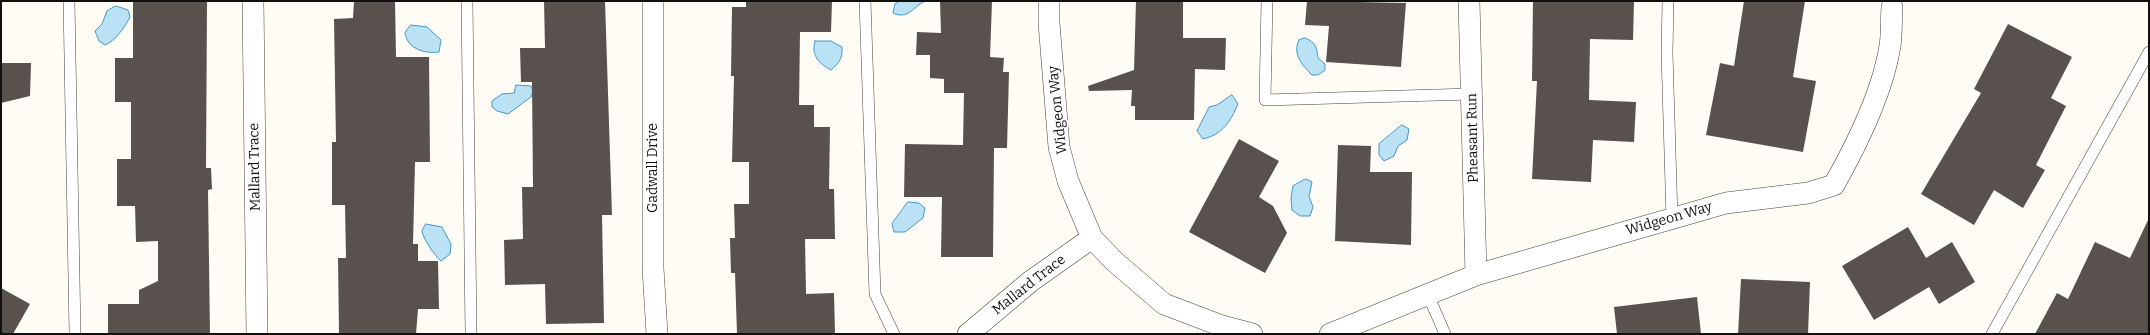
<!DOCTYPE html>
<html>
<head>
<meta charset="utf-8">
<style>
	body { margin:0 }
	#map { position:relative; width:2150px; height:335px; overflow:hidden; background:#fefcf4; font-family:Bitter,serif }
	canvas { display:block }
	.frame { position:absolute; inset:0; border:2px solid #101010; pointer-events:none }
</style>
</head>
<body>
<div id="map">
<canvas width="2150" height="335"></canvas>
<div class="frame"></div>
</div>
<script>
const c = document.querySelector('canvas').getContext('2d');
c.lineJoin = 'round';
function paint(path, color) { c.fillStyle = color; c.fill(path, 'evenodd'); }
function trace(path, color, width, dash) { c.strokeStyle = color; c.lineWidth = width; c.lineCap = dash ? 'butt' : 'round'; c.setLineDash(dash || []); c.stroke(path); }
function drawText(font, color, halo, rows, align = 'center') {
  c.font = font + ' Bitter,serif'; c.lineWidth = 4; c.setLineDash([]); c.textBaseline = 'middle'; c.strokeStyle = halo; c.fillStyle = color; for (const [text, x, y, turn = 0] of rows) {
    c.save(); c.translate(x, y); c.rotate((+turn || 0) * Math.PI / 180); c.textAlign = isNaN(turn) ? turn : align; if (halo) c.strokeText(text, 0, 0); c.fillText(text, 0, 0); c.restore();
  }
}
const water = new Path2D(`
	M900 1H925C913 7 908 20 893 13L895 4Z
	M116 6 128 10 130 17C126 26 114 42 105 45L99 41 95 31 102 24 107 11Z
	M411 25 427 27 441 40 439 52C425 54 407 49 405 33Z
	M1305 38C1316 42 1317 48 1318 58L1325 64V70L1318 75H1312C1302 65 1292 54 1299 40Z
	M815 41H831L842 47C843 58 839 63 831 70 818 63 811 55 815 41Z
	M516 85 531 86 533 91 531 97 508 114 497 111 492 107V101L502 94 514 93Z
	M1232 95 1238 104C1230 122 1223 134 1203 139L1197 131 1209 107 1217 105Z
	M1402 125 1409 129 1407 140 1398 146 1394 156 1384 161 1379 155V144Z
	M1306 179 1312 182 1309 196 1313 207 1310 216H1300L1292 210 1291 198 1293 186Z
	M908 202 919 203 925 208 923 218 905 232H894L892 224Z
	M426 224 442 227 451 244 450 254 441 261C435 256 423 239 422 231Z`);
paint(water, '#bae1f4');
trace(water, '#4498c8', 1);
paint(new Path2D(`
	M133 1H207L206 168H211L212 189 208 190 210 334H108V304H139V290L158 281V241L136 242 135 206H117V159H131V102H115V58H133Z
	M354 1H395L396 57H429L430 162H415L413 244H418V261H438L439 309H418L416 334H339L338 258H346L345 205H332V142H336L334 19 353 18Z
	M544 1H605L612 215H602L604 323 546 324 545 284 505 285 504 240 523 239 522 187H533L532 82H521L520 48H545Z
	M746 1H832L831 32H800L799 105H814V127H830L829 189H834L835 239H805L806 294 834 293 835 334H737L735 273H731L730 238H735L734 204H749V162H732L734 76H731L732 7H746Z
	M940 1H992L990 57 1004 58 1003 72H1009L1007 148H994L993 257H941L942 197H904L905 144 963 145 964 93H944V79L930 78V55H916L917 32 941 33Z
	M1136 1H1183V38H1226L1225 70 1195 69 1194 120H1135V106H1131L1132 90 1089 91 1088 86 1134 70Z
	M1307 1 1406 3 1401 67 1326 62 1329 26 1305 25Z
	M1533 1H1634L1633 40 1590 39 1589 100 1636 102 1634 142 1593 140 1591 182 1532 179 1537 81H1532Z
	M1744 1H1805L1793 77 1816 81 1803 152 1706 135 1720 63 1734 66Z
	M2008 24 2072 57 2051 98 2066 106 2036 165 2045 170 2023 208 1994 190 1974 225 1921 194 1981 93 1974 89Z
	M1 63H31L30 96 1 103Z
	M1239 139 1279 161 1259 197 1273 206 1287 233 1265 273 1189 232Z
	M1338 145 1371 146 1370 172H1412L1411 245 1335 241Z
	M2149 218V334H2035L2057 293 2068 299 2095 242 2130 258Z
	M1908 227 1926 258 1952 242 1975 282 1939 304 1929 287 1874 320 1842 266Z
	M1741 279 1810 282 1808 334H1738Z
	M1 288 30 304 13 334H1Z
	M1697 297 1701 334H1617L1614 307Z`), '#59514d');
const service = new Path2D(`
	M69 1 75 334
	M467 1 471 334
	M865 1 875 294 894 334
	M1267 1 1265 100 1471 94
	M1668 1 1667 53 1672 219
	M1428 295 1445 334
	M1992 334 2149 52`);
const minor = new Path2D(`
	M253 1 257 334
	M653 1V268L657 334
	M1049 1V23L1059 147 1068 181 1092 238 1114 261 1164 304 1222 326 1252 334
	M1469 1 1476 275
	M968 334 1031 281 1092 238
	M1330 334 1476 275 1726 203 1808 193 1834 185C1856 146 1883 91 1890 46 1892 34 1891 20 1892 7`);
trace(service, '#434343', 12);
trace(minor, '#434343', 22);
trace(service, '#fff', 11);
trace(minor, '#fff', 21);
drawText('14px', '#101010', '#fff', [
	["Widgeon Way",1058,110,-96],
	["Pheasant Run",1473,138,-91],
	["Mallard Trace",255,167,-91],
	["Gadwall Drive",653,168,-90],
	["Widgeon Way",1669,219,-16],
	["Mallard Trace",1029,285,-38]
]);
</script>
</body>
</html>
